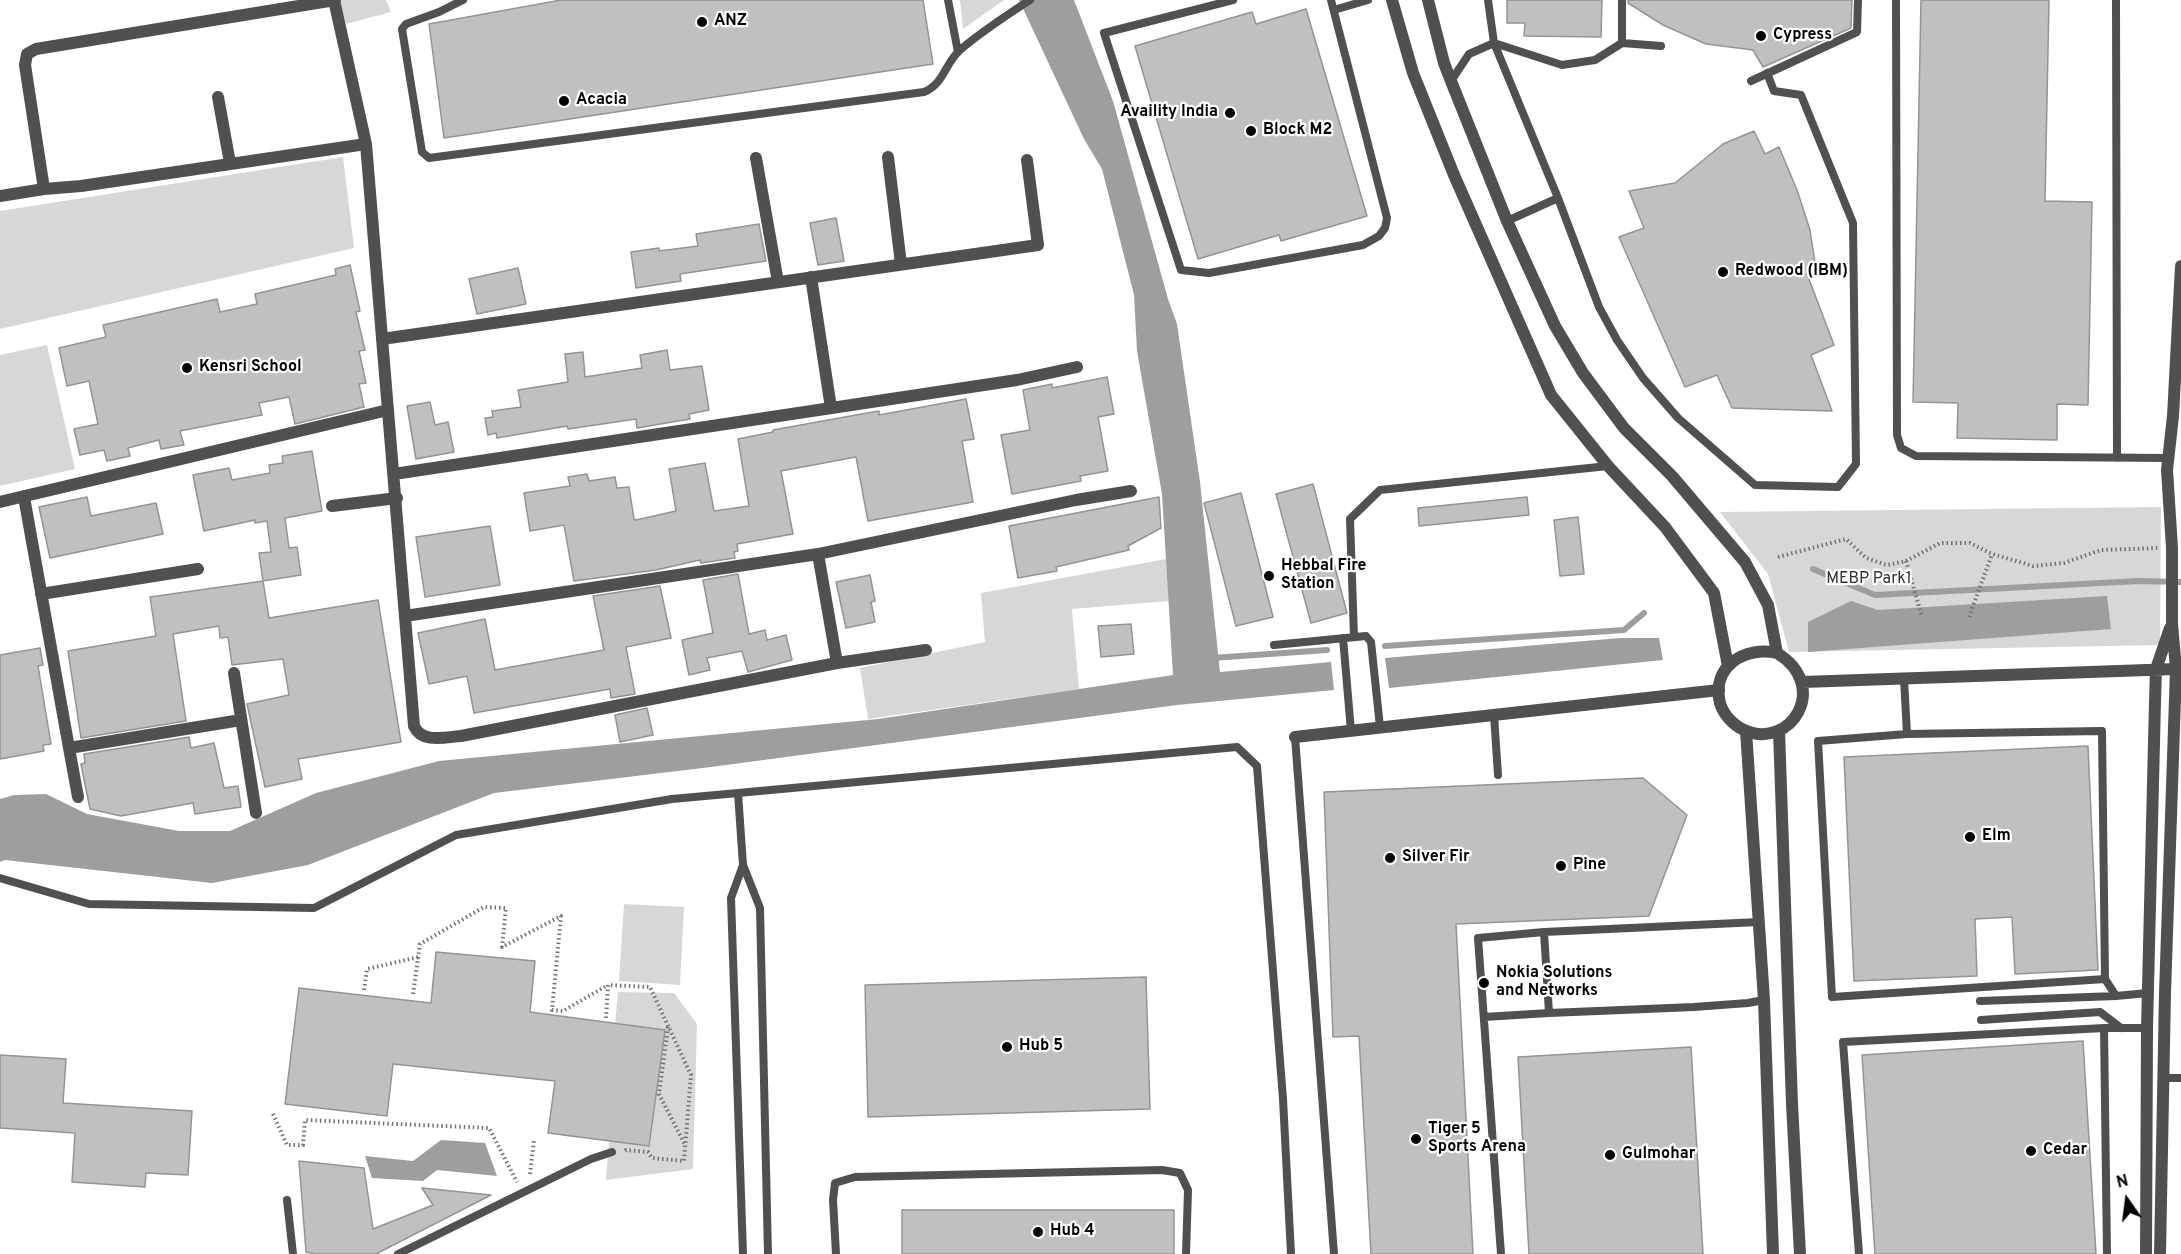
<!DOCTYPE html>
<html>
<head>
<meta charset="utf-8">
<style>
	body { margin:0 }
	#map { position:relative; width:2181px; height:1254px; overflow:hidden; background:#fff; font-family:Overpass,sans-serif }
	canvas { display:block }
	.north { position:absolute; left:2097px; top:1170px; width:60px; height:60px; -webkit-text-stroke:4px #fff; paint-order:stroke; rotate:346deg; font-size:16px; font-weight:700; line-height:24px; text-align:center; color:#000 }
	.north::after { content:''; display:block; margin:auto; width:21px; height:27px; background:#000; clip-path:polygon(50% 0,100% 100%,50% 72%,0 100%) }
</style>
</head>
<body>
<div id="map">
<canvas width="2181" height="1254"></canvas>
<div class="north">N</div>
</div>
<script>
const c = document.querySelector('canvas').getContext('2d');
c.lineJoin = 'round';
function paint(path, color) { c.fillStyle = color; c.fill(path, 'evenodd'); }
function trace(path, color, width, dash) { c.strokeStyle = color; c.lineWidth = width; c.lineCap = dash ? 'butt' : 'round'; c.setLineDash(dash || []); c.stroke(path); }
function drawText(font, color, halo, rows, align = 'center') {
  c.font = font + ' Overpass,sans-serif'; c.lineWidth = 4.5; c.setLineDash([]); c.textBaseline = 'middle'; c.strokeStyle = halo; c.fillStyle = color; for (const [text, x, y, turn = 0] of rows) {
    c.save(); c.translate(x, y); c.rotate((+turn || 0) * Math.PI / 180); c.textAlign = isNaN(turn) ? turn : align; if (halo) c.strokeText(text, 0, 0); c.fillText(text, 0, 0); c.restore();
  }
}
paint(new Path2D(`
	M339 0H386L391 12 346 24Z
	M960 0H1004L963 29Z
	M343 157 354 248 0 329V211Z
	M47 345 75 469 0 486V355Z
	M2161 507 2160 645 1789 652 1768 574 1720 512Z
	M1166 559 1169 601 1072 609 1079 689 868 719 860 668 985 642 981 593Z
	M624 904 684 907 680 985 619 981Z
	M618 992 674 993 697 1024 693 1169 606 1180 609 1141 649 1146 665 1030 615 1024Z`), '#d7d7d7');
paint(new Path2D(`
	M1019 0H1074L1113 101 1168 299 1177 324 1200 482 1220 672 1331 662 1334 690 1177 705 711 767 494 793 308 865 212 883 5 860 0 862V799L14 795 46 794 87 814 179 831H230L316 793 439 761 878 719 1173 675 1162 494 1137 351 1134 295 1102 169 1084 139Z
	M2107 596 2111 629 1808 652V622L1851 601 1878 610Z
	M1620 638H1659L1663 660 1389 688 1385 658Z
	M441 1140 485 1143 497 1176 437 1170 423 1181 372 1178 365 1156 413 1161Z`), '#9e9e9e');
trace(new Path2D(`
	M1813 569 1875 595 2139 581 2181 582
	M1385 646 1624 630 1644 613
	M1212 658 1327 650`), '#9e9e9e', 6);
const building = new Path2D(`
	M561 0H923L933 64 444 138 429 24Z
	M1507 0H1602L1601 37 1524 36 1525 23H1507Z
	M1628 0H1852L1851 28 1763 67 1753 50 1706 44 1663 25 1628 3Z
	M1921 0H2049L2045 201 2092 202 2088 405 2057 404V440L1957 438 1958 403 1913 402Z
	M1306 9 1367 216 1281 241 1279 235 1198 259 1135 46 1252 12 1256 24Z
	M1754 131 1765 154 1779 147 1797 190 1810 230 1816 269 1807 274 1834 345 1811 355 1832 411 1732 408 1717 375 1685 387 1619 237 1644 228 1629 191 1675 183 1723 144Z
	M836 218 844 261 818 265 810 223Z
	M759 224 766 261 680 274 681 281 636 288 631 252 659 248V251L698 246 696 234Z
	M350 265 360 311 356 312 365 350 359 351 366 383 359 384 364 407 295 424 289 397 259 403 262 415 180 431 184 445 161 449 159 440 128 448 130 456 107 461 104 450 80 455 74 429 98 424 89 381 67 386 59 348 106 337 103 325 217 299 220 312 257 304 255 294 336 275 335 269Z
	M518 268 526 304 477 314 469 279Z
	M667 350 670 370 702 366 709 410 689 414 690 419 637 428 636 419 568 429 567 426 497 438 496 433 488 435 485 418 493 417 492 411 521 407 518 390 568 382 565 354 583 352 585 377 642 368 640 355Z
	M1107 377 1114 414 1098 417 1108 471 1080 476 1081 481 1012 494 1001 435 1030 430 1023 390 1052 384V388Z
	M966 399 974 439 962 441 973 502 868 521 856 457 781 471 793 534 737 544 738 551 734 552 735 558 701 563 700 560 656 570 574 581 564 525 530 531 524 493 570 486 568 477 587 474 589 481 615 477 617 488 629 487 634 519 636 520 676 511 669 469 705 463 714 511 749 506 738 439 773 432V430L856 415 879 411V415Z
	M430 402 435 425 448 422 454 452 416 459 407 406Z
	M312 451 322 511 285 518 289 548 297 547 301 575 263 581 259 553 271 552 267 521 255 523V520L204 531 193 475 229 468 232 480 270 473 269 465 283 463 282 456Z
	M1313 484 1347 613 1311 623 1276 494Z
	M1241 493 1273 617 1236 626 1204 503Z
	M87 497 91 516 156 503 163 534 50 558 39 507Z
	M1159 497 1161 528 1128 546 1129 550 1056 567 1057 571 1018 578 1009 526Z
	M1527 497 1529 515 1419 526 1418 508Z
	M1578 517 1584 574 1560 576 1554 520Z
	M490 526 500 585 425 597 416 537Z
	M738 574 749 634 765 630 767 640 786 635 792 660 748 672 742 651 707 658 710 670 689 675 682 640 713 633 703 580Z
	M870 575 875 601 871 602 875 622 846 628 836 582Z
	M263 581 269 618 378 600 401 742 298 759 302 779 265 787 247 704 289 695 283 659 232 665 228 637 220 638 219 626 173 634 186 721 81 738 68 651 156 636 150 597Z
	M660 586 671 638 626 647 635 694 611 698 610 689 474 713 467 676 429 684 418 633 485 619 495 670 604 650 593 596Z
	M1131 624 1134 654 1101 657 1098 626Z
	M40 648 43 665 38 666 51 744 43 745 44 751 0 759V655Z
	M647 708 653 735 620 742 615 715Z
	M189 737 191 748 214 743 224 788 238 786 241 807 195 814 193 803 121 816 90 809 81 764 85 763 84 754Z
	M2088 746 2098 970 2015 974 2012 917 1975 919 1977 976 1854 981 1844 757Z
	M1643 778 1687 815 1649 916 1456 924 1473 1254H1371L1359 1036 1333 1037 1324 792Z
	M436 952 535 961 530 1012 665 1030 649 1146 548 1133 555 1081 393 1064 387 1116 285 1104 299 988 431 1003Z
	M1146 977 1150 1109 868 1117 865 985Z
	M2083 1041 2096 1254H1875L1862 1055Z
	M1691 1047 1703 1254H1529L1518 1057Z
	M0 1055 66 1059 63 1103 192 1111 188 1175 146 1173 145 1187 72 1182 75 1133 0 1128Z
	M299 1161 364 1168 373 1229 433 1205 422 1188 491 1195 376 1254H315L306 1252Z
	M902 1210H1174V1254H902Z`);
paint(building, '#c0c0c0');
trace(building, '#949494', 1.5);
trace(new Path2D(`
	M1778 557 1846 539 1866 558 1887 565 1906 561 1940 543H1970L1992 554 2033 566 2064 563 2101 550 2159 548
	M1906 561 1922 617
	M1969 617 1992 554
	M364 990 367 969 419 957
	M413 994 420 944 484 907 506 908 502 947 561 916 552 1010 563 1011 608 985
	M606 1018 608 985 650 987 691 1075 684 1161 652 1158 648 1152 626 1150 624 1152
	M668 1027 659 1094 685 1145
	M273 1114 287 1145H303L305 1120 489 1128 517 1182
	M530 1174 534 1140`), '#727272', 4, [1.5, 3]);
trace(new Path2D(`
	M463 0 439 12 406 24 402 29 422 152 429 158 924 92C944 84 945 63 960 50 981 32 1007 15 1030 0
	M948 0 958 52
	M1233 0 1104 33 1181 270 1209 273 1363 245 1379 236 1385 228 1387 218 1331 0
	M1488 0 1494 43 1558 198
	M1622 0V43L1661 46
	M1896 0 1897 435 1901 448 1916 456 2168 458
	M2116 0 2117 458
	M1334 10 1368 0
	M1451 81 1469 54 1494 43 1562 65 1595 60 1622 43
	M1751 81 1857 32 1858 0
	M1507 221 1558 198 1599 307 1617 340 1643 378 1678 418 1755 485 1838 487 1856 464 1853 223 1801 95 1774 91 1767 73
	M1354 637 1350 519 1380 490 1608 466
	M1343 638 1351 731
	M1274 645 1366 636 1371 642 1380 727
	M1904 679 1907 734
	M1494 715 1498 775
	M1295 737 1334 1254
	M738 793 1237 747 1257 766 1283 1099 1291 1254
	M743 865 731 898 743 1254
	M0 878 89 904 314 908 456 835 672 799 738 793 743 865 760 908 768 1254
	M1759 922 1544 932 1549 1013 1694 1007 1748 1003 1764 1000
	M2105 979 1832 997 1818 741 1907 734 2102 731 2105 979 2116 996 2148 993
	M1980 1001 2116 996
	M1484 1017 1549 1013
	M1981 1020 2100 1012 2121 1028
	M2104 1028 2107 1254
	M2163 1078H2181
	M287 1200 293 1254
	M398 1254 591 1159 612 1152
	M836 1254 833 1200 835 1183 855 1177 1162 1170 1180 1173 1188 1190 1186 1254
	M1501 1254 1478 938 1544 932
	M1859 1254 1843 1042 2104 1028H2147`), '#505050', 8);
trace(new Path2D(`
	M334 0 366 144 414 726C422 744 446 737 461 736L837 663 818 554
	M218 97 230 163
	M888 157 901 264
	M756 158 778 282
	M44 189 25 65 27 54 36 49 335 0
	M0 196 44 189 81 186 366 144
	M811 277 831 408
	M382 339 1038 245 1027 160
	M394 474 1017 380 1077 367
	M24 497 69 748 241 720
	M0 502 388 410
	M332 506 397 498
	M41 594 198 569
	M405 616 818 554 1076 500 1131 491
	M837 663 926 650
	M234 673 256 813
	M1295 737 1719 690
	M69 748 78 797`), '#505050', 12);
trace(new Path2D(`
	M1392 0 1413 73 1454 175 1551 395 1608 466 1665 527 1714 593 1728 666
	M1428 0 1444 63 1451 81 1507 221 1555 326 1583 373 1624 428 1672 476 1745 562 1768 605 1777 653C1831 686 1791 751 1744 730 1733 725 1723 714 1720 703 1711 666 1745 646 1777 653
	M1803 682 2176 669
	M1746 731 1764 1000 1773 1254
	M1779 731 1792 1104 1800 1254
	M2146 1254 2147 1028 2155 702 2156 669 2170 628
	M2160 1254 2165 993 2176 669 2172 624V548L2167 470 2173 416 2181 266`), '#505050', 12);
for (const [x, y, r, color] of [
	[702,22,6,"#000"],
	[1761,36,6,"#000"],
	[564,101,6,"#000"],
	[1230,113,6,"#000"],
	[1251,131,6,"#000"],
	[1723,272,6,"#000"],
	[187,368,6,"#000"],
	[1269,576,6,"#000"],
	[1970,837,6,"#000"],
	[1390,858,6,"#000"],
	[1561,866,6,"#000"],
	[1484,983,6,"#000"],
	[1007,1047,6,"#000"],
	[1416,1139,6,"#000"],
	[2031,1151,6,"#000"],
	[1610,1155,6,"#000"],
	[1038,1232,6,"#000"]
]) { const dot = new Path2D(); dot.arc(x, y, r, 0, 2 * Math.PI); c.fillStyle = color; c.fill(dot); trace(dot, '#fff', 2); }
drawText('bold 16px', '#000', '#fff', [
	["ANZ",714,22],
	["Cypress",1773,36],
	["Acacia",576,101],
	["Availity India",1218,113,"right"],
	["Block M2",1263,131],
	["Redwood (IBM)",1735,272],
	["Kensri School",199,368],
	["Hebbal Fire",1281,567],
	["Station",1281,585],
	["Elm",1982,837],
	["Silver Fir",1402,858],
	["Pine",1573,866],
	["Nokia Solutions",1496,974],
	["and Networks",1496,992],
	["Hub 5",1019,1047],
	["Tiger 5",1428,1130],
	["Sports Arena",1428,1148],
	["Cedar",2043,1151],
	["Gulmohar",1622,1155],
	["Hub 4",1050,1232]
], 'left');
drawText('16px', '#2e2e2e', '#fff', [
	["MEBP Park1",1869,580]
]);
</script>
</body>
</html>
